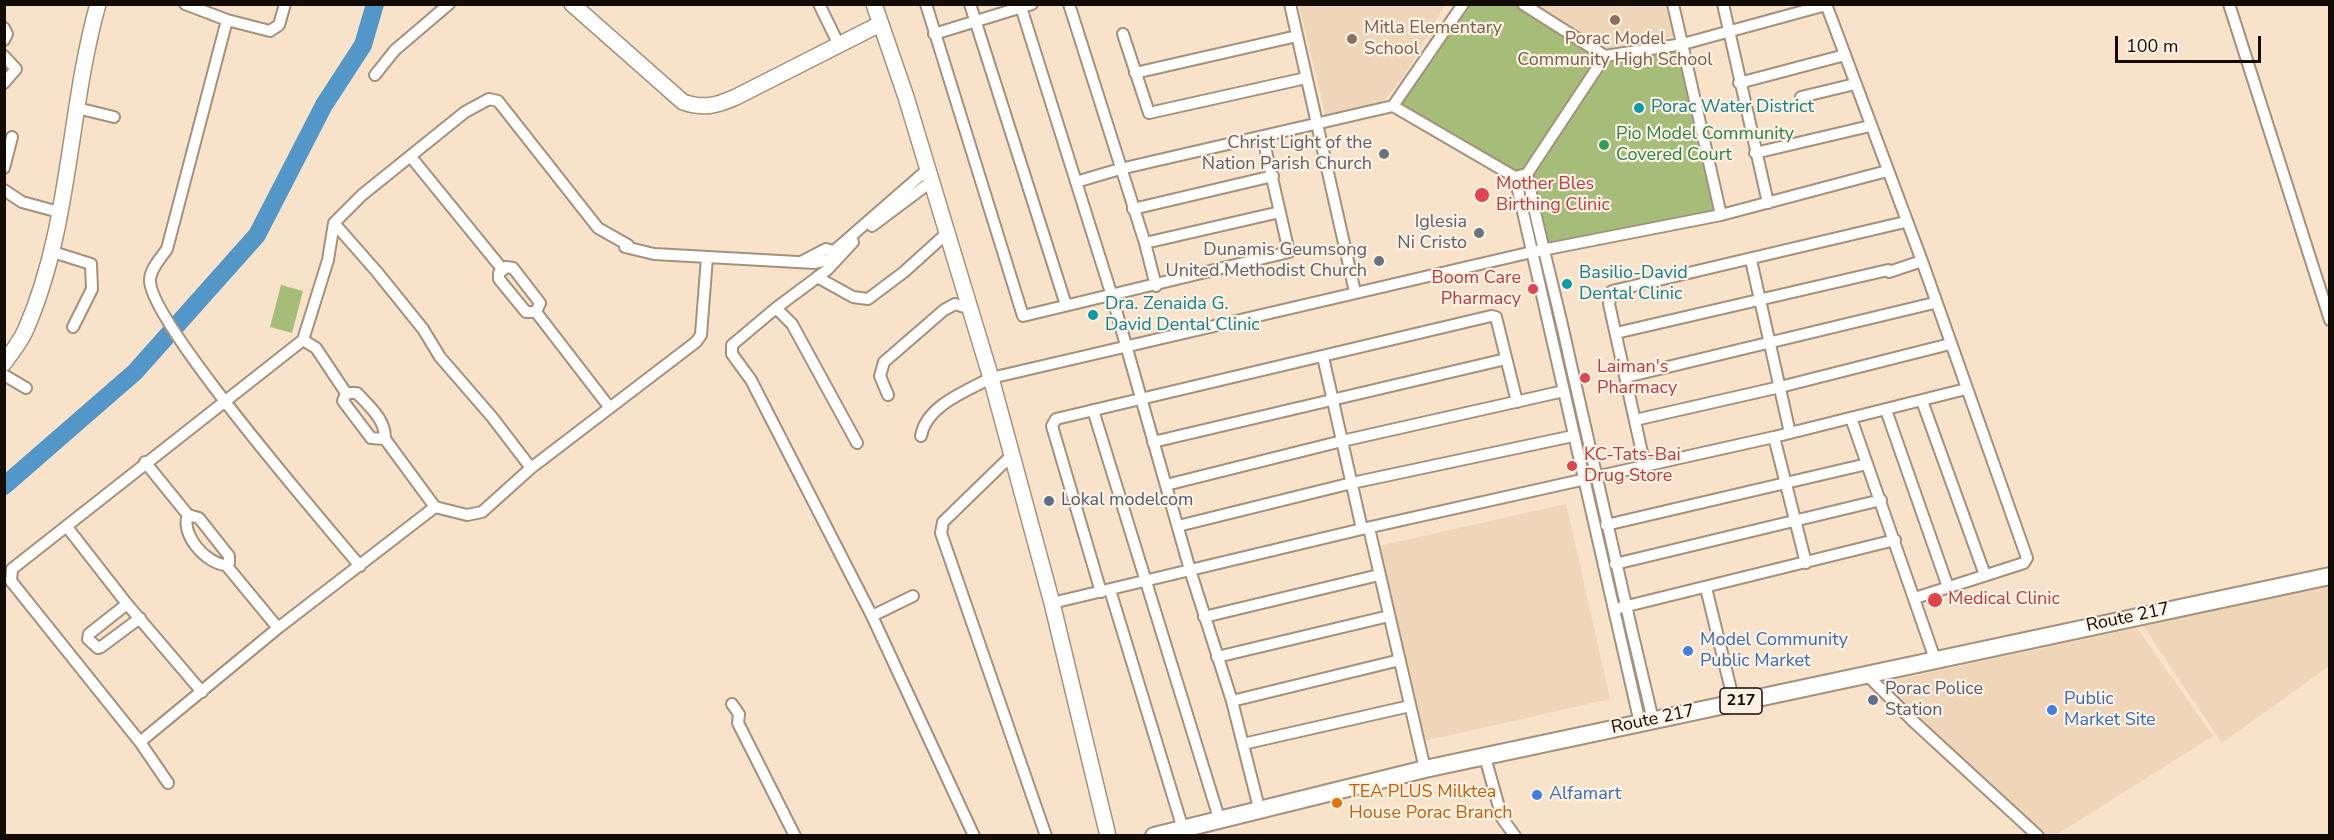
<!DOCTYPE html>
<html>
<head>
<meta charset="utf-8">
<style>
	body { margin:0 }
	#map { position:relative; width:2334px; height:840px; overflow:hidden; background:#f8e2ca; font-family:"Nunito Sans",sans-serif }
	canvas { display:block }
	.frame { position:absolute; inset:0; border:6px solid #130c05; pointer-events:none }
	.scale { position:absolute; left:2115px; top:36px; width:146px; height:27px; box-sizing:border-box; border:3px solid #130c05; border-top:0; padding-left:8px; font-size:18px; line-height:21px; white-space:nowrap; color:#130c05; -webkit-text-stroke:4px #fef1e2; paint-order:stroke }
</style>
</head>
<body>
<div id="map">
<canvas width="2334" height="840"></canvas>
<div class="frame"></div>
<div class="scale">100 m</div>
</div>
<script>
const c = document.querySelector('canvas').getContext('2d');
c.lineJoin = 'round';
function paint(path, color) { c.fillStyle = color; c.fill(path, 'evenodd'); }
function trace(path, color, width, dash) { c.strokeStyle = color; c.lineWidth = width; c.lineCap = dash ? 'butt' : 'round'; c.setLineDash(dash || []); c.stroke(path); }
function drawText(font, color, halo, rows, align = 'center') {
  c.font = font + ' "Nunito Sans",sans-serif'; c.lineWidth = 4.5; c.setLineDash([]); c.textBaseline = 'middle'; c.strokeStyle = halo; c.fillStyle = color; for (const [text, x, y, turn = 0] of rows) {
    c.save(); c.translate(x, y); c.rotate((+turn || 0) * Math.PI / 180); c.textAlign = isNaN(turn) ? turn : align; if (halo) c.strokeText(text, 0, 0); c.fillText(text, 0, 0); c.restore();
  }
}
paint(new Path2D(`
	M1299 5H1445L1405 74 1384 101 1326 117Z
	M1535 5H1666L1673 36 1617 49 1601 47Z
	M1566 504 1610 699 1424 741 1379 546Z
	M2329 585V666L2222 743 2143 626Z
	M2137 628 2213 736 2056 835H2040L1881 683Z`), '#f0d6b8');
paint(new Path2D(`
	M1463 5H1523L1605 56 1683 44 1721 215 1542 251 1527 175 1515 177 1393 106Z
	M281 285 303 291 292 333 270 327Z`), '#a6bd79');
trace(new Path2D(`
	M4 486 135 372 257 235 324 105 363 45 375 4`), '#5297c8', 18);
const street = new Path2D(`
	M185 4 227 20 270 31 279 25 285 4
	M819 4 838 43
	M926 4 1023 316 1289 252 1263 138
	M970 4 1066 305
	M1020 4 1112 296 1190 570 1232 701 1259 808
	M1069 4 1145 243 1156 286
	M1290 4 1355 292
	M1523 4 1605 56 1683 44 1826 5
	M1673 4 1721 215
	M1723 4 1768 203
	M1826 4 1922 261 2027 558 2024 563 1915 598
	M2229 4 2330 320
	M227 20 167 249C161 258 150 269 150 280 148 320 326 525 360 566
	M4 28 7 34 4 40
	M934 34 1032 4
	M1123 34 1149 113 1306 78
	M4 56 16 69 4 83
	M1135 73 1297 36
	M375 75 395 50 449 4
	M1739 83 1845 55
	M1801 97 1855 84
	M1393 106 1515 177 1527 174 1605 56
	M77 108 114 117
	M1755 153 1870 126
	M411 157 503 270
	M4 168 12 137
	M1527 174C1539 236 1556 295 1569 356 1596 478 1624 599 1653 720
	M1515 177 1640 723
	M1076 182 1120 169 1393 106 1463 4
	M4 190 22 202 59 212
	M1133 209 1273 176
	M334 223 377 272 423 329 440 357 492 417 531 468
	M872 226 932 181
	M853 242 827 270 776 308 792 324 857 443
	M1145 243 1280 212
	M53 252 91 264 92 289 73 327
	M1751 260 1790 433
	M803 261 826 249 834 251
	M506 267 513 268 540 303 536 312H526L499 279V273Z
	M817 277 853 297 868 299 904 272 947 233
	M776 308 732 345V354L751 380 872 616 974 836
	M536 312 610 408
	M1616 333 1888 270 1889 272 1922 261
	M303 340 316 348 346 393 343 401 371 438 385 439 435 507 467 515 482 512 531 468 696 342 701 335 707 257
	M1323 357 1362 529
	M4 375 26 388
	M1626 377 1934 303
	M346 393H357C369 406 386 420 385 439
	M888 395 880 376 884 362 944 310 955 304 968 308
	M1922 401 1985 575
	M1093 410 1219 818
	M1886 410 1948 587
	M1851 418 1935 659
	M1635 420 1780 387 1950 344
	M921 436C926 406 966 391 991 378L1532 252 1721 215 1887 171
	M1774 437 1806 563
	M1153 442 1506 359
	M1012 455 943 522 941 533 1046 836
	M145 462 188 515 199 518 229 556V563L226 565 278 628
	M1645 466 1609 304 1612 291 1905 222
	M1166 485 1342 441 1564 391
	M188 515C180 534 206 564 226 565
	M1606 525 1867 464
	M1178 526 1352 483 1573 436
	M67 527 127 604 202 692
	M1369 528 1425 769
	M1615 564 1881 500
	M1706 588 1734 702
	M1110 590 1183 829
	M1101 592 1052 426 1056 419 1491 316 1496 317 1517 402
	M1052 603 1362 529 1774 437 1966 389
	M127 604 89 634 88 639 98 648 101 647 140 618
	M1619 608 1895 540
	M872 616 913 596
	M1204 617 1379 575
	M1217 657 1389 616
	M1866 674 1913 721 2038 836
	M1232 701 1400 660
	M732 704 739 714 738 723 795 836
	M140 742 278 628 435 507
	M1243 744 1410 706
	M1485 757 1502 818 1515 836
	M168 783 140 742 11 581 12 569 303 340 328 260 334 223 362 195 465 112 489 99 498 101 598 228 628 245 625 247 654 254 815 263 831 259 834 251 928 169`);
const secondary = new Path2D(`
	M572 4 683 102C703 109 716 106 736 97L880 24
	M874 4 906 97 991 378 1052 603 1108 836
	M4 363C12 352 21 341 26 329 71 226 68 111 98 4`);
const primary = new Path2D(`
	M1154 836 1425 769 2330 576`);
trace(street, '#a5917b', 14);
trace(secondary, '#a5917b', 18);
trace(primary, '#a5917b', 20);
trace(street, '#fff', 10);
trace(secondary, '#fff', 15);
trace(primary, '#fff', 16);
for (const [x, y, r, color] of [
	[1615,20,6,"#8d6e63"],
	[1352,39,6,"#8d6e63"],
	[1639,108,6,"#0f9aa8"],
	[1604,145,6,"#2e9e5b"],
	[1384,154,6,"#6b7280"],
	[1482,195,8,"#e0444e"],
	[1479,233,6,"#6b7280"],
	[1379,261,6,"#6b7280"],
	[1567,284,6,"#0f9aa8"],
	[1533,289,6,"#e0444e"],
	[1093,315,6,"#0f9aa8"],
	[1585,378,6,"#e0444e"],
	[1572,466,6,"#e0444e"],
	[1049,501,6,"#5c6f8a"],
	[1935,600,8,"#e0444e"],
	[1688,651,6,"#3f7fe0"],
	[1873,700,6,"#5c6f8a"],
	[2052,710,6,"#3f7fe0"],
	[1537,795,6,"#3f7fe0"],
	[1337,803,6,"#e8710a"]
]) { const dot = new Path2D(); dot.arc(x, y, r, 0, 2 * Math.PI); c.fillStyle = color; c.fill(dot); trace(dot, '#fef1e2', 2); }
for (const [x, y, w] of [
	[1741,701,42]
]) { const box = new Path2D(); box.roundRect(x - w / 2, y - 13, w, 26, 4.5); c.fillStyle = '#fef1e2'; c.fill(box); trace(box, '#130c05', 1.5); }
drawText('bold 16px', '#130c05', null, [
	["217",1741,701]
]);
drawText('18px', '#785e54', '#fef1e2', [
	["Mitla Elementary",1364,29],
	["School",1364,50],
	["Porac Model",1615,40,"center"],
	["Community High School",1615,61,"center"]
], 'left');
drawText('18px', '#0d838f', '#fef1e2', [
	["Porac Water District",1651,108],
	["Basilio-David",1579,274],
	["Dental Clinic",1579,295],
	["Dra. Zenaida G.",1105,305],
	["David Dental Clinic",1105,326]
], 'left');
drawText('18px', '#27864d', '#fef1e2', [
	["Pio Model Community",1616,135],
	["Covered Court",1616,156]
], 'left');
drawText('18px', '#5b616d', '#fef1e2', [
	["Christ Light of the",1372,144],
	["Nation Parish Church",1372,165],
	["Iglesia",1467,223],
	["Ni Cristo",1467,244],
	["Dunamis Geumsong",1367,251],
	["United Methodist Church",1367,272]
], 'right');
drawText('18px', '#be3a42', '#fef1e2', [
	["Mother Bles",1496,185],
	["Birthing Clinic",1496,206],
	["Boom Care",1521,279,"right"],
	["Pharmacy",1521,300,"right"],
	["Laiman's",1597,368],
	["Pharmacy",1597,389],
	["KC-Tats-Bai",1584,456],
	["Drug Store",1584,477],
	["Medical Clinic",1948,600]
], 'left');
drawText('18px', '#4e5e75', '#fef1e2', [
	["Lokal modelcom",1061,501],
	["Porac Police",1885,690],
	["Station",1885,711]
], 'left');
drawText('18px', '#130c05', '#fef1e2', [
	["Route 217",2128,618,-12],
	["Route 217",1653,720,-12]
]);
drawText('18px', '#366cbe', '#fef1e2', [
	["Model Community",1700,641],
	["Public Market",1700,662],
	["Public",2064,700],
	["Market Site",2064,721],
	["Alfamart",1549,795]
], 'left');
drawText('18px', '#c56008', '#fef1e2', [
	["TEA PLUS Milktea",1349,793],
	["House Porac Branch",1349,814]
], 'left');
</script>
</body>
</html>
